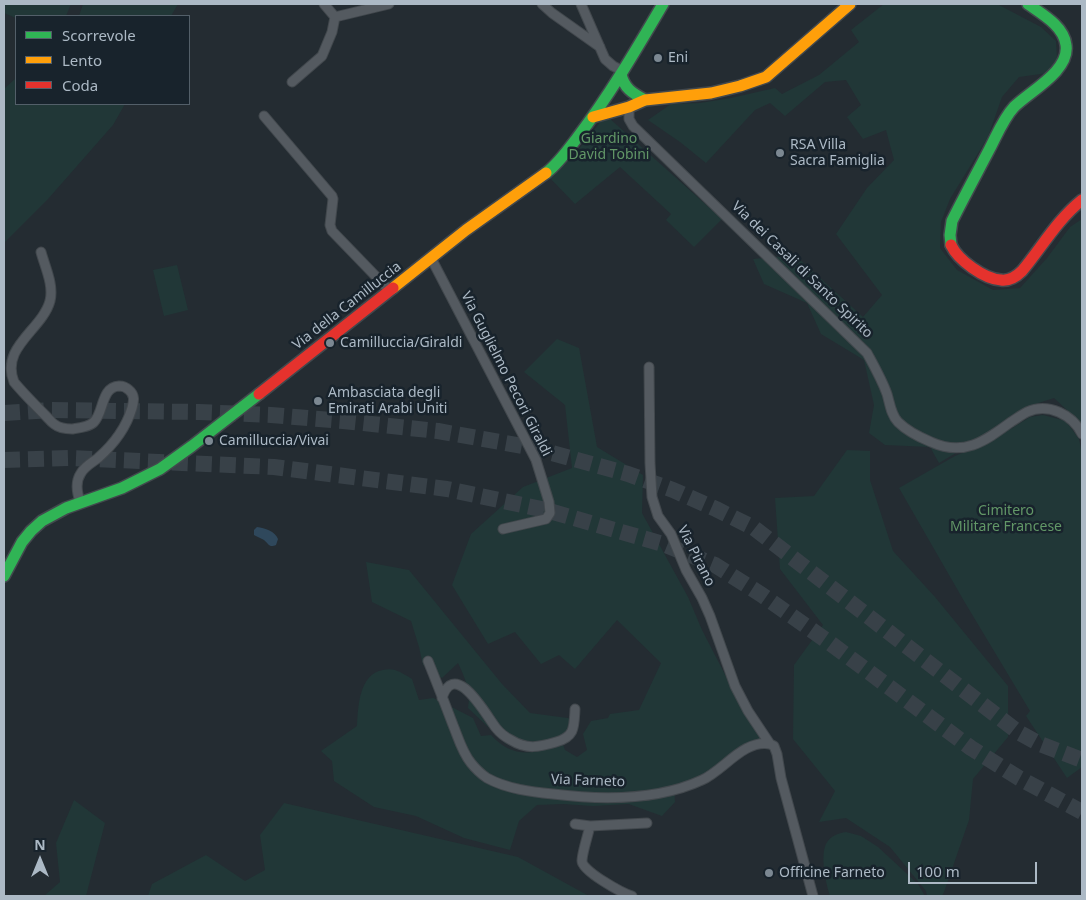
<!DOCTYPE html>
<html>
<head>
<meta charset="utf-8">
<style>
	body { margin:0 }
	#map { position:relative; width:1086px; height:900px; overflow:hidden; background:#242c32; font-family:"Noto Sans",sans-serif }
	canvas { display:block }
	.frame { position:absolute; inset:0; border:5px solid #acb9c5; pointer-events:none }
	.legend { position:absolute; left:15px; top:15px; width:175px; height:90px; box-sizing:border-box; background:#18232c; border:1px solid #535f69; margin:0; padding:6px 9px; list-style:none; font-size:15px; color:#acb9c5 }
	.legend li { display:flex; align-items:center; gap:10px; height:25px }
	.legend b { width:25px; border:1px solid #535f69 }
	.north { position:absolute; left:15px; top:835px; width:50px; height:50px; -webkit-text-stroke:4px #18232c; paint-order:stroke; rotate:0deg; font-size:14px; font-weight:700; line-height:20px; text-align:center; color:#acb9c5 }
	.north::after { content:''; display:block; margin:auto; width:18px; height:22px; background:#acb9c5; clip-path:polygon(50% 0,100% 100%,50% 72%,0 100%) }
	.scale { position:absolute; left:908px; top:862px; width:129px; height:22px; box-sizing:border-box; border:2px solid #acb9c5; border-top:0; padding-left:6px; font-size:15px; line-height:18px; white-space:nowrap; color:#acb9c5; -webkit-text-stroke:4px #18232c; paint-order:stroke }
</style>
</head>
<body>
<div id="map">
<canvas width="1086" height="900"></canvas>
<div class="frame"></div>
<ul class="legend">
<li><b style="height:6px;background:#30b455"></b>Scorrevole</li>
<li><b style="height:6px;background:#ff9f0a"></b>Lento</li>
<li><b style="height:6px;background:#e5322d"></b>Coda</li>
</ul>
<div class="north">N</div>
<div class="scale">100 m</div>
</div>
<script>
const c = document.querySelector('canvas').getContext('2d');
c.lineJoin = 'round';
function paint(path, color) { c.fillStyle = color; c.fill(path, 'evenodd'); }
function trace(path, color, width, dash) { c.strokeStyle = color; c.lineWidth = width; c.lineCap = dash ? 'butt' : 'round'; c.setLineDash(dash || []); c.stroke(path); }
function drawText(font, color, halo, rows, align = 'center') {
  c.font = font + ' "Noto Sans",sans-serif'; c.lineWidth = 5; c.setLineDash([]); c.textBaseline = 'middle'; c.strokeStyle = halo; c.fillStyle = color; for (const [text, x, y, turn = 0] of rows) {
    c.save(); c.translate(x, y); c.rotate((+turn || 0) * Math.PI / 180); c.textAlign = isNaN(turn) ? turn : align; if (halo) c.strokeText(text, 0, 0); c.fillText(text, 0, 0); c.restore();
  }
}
paint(new Path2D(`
	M4 4H71L66 16H16V18L4 13Z
	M83 4H178L171 16H79Z
	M884 4H997L1041 27 1056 41 1057 58 1048 73 1019 77 1002 97 988 137 950 199 941 222 940 248 957 270 993 290 1020 288 1047 258 1070 227 1082 219V424L1054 398 1032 405 993 431 939 463 930 447 885 445 869 433 874 405 864 360 821 334 807 303 764 284 753 259 795 255 863 317 882 295 836 234 867 188 894 160 886 130 863 139 847 117 861 105 846 80 825 82 785 116 770 103 755 110 706 163 680 142 648 120 671 104 700 103 731 98 775 88 782 94 819 75 859 42 851 30Z
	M16 78V104H125L113 125 48 199 4 243V89Z
	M609 118 722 219 694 247 666 220 671 214 620 167 575 204 549 177 560 169 584 143 601 121Z
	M177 265 188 310 164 316 153 270Z
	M557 339 579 348 597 447 643 475 642 513 688 597 702 630 748 719 763 740 712 771 674 787 675 802 662 816 629 804 593 806 563 804 537 805 519 821 510 850 464 838 416 816 374 807 334 781 332 761 321 751 357 726C358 707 359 674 383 670 387 669 391 669 395 670 401 672 407 676 412 679L419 700 433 698 438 700 473 718 481 736 491 735C504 749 516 754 534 752L530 741 506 744 468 708C471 692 465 678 458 663L442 678 423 665 419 647 411 621 372 602 366 562 409 570 502 684 530 713 575 719 562 742 565 750 577 757 587 750 583 734 591 721 608 718 610 714 639 710 661 663 617 620 575 669 559 655 541 664 515 632 488 644 452 585 471 534 523 487 572 468 565 405 524 372Z
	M1043 415 1066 421 1079 439 1082 453V767L1067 778 1026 716 1030 711 964 601 899 488 955 456 991 441 1030 417Z
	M847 450 870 451V480L893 551 935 597 1008 686V737L973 779 969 820 944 892 942 896H927L926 891 890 847 846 818 819 822 835 791 793 739 794 665 823 625 780 569 775 498 814 496Z
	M74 800 105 823 86 896H44L60 882 56 843Z
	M284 803 518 857 589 896H148L152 884 206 855 245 881 265 870 260 835Z
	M846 832 861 836 878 847 918 884 925 896H830C826 884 820 856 826 844 830 836 838 833 846 832Z`), '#213737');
paint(new Path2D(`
	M257 527C265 528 275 531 278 539L276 545C269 548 269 544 264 540 261 538 257 537 254 535V530Z`), '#2f485c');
trace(new Path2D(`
	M4 413 50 410 199 412 271 415 343 421 438 431 534 448 628 474 673 490 716 509 754 528 1018 732 1040 744 1082 760
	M4 460 71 458 274 467 447 489 546 510 663 544 715 565 762 595 830 643 971 748 1019 778 1082 812`), '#384148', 16, [16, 8]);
const street = new Path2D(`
	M324 4 335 17 389 4
	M542 4 552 13 600 47
	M581 4 605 59 613 66 623 71
	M292 82 322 56 332 32 335 17
	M629 107V119L633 126 867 353C874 366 882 380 887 394 890 404 891 415 898 422 907 431 919 437 931 442 964 457 985 441 1011 422 1016 419 1021 415 1027 412 1048 402 1073 415 1082 434
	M264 116 332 196 333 199 330 225 332 231 390 291
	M41 252C45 267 54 285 50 301 42 330 0 347 14 382 24 394 35 405 46 416 49 419 51 422 54 424 59 428 66 429 72 429 79 428 89 427 94 422 104 412 101 387 119 386 123 386 126 387 129 390 135 395 134 401 132 408 126 428 114 444 98 458 93 462 85 466 81 473 75 482 77 492 80 502
	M431 258 536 460 549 502 550 513 546 519 503 529
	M649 367 650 463 652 497 658 516 671 534 686 570 702 598 710 616 735 686 748 711 770 744 774 746 777 754 781 778 813 896
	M428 661C437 683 445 704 453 725 458 737 462 752 471 763 475 768 481 774 487 778 507 789 532 792 553 794 601 800 657 801 702 780 724 770 744 739 770 744
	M442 698C455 658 486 715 496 728 500 733 505 737 511 740 527 750 539 747 556 742 575 737 574 727 575 709
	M575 824 590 826
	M632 896C622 893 582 871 582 861 582 853 588 835 590 826L647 823`);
const fast = new Path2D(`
	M621 74C624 88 632 93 645 100
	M546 173C558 164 568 150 577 138 609 96 636 50 663 4
	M951 245 950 235 952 221C964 197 977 173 989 150 997 135 1003 119 1014 107 1030 91 1070 71 1066 45 1064 26 1042 14 1028 4
	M4 576 22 542 31 531 42 521 66 508 122 488 160 469 192 446 259 394`);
const slow = new Path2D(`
	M593 117 629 107 645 100 711 93 740 86 766 77 850 4
	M393 288 466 230 546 173`);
const jam = new Path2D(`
	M951 245C958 260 984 279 1001 280 1009 281 1016 277 1022 271 1042 247 1057 220 1082 200
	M259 394 393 288`);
trace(street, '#42484d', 11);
trace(fast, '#42484d', 14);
trace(slow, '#42484d', 14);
trace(jam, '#42484d', 14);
trace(street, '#545a60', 9);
trace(fast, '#30b455', 11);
trace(slow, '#ff9f0a', 11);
trace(jam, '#e5322d', 11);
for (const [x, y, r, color] of [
	[658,58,5,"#7c8892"],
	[780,153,5,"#7c8892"],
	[330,343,5,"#7c8892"],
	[318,401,5,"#7c8892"],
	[209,441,5,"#7c8892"],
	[769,873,5,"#7c8892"]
]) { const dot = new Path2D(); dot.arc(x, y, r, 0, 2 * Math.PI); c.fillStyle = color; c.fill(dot); trace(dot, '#18232c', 2); }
drawText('14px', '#acb9c5', '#18232c', [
	["Eni",668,58],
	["RSA Villa",790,145],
	["Sacra Famiglia",790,161],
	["Camilluccia/Giraldi",340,343],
	["Ambasciata degli",328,393],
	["Emirati Arabi Uniti",328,409],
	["Camilluccia/Vivai",219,441],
	["Officine Farneto",779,873]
], 'left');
drawText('14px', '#629767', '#18232c', [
	["Giardino",609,139],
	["David Tobini",609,155],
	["Cimitero",1006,511],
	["Militare Francese",1006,527]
]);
drawText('14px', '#acb9c5', '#18232c', [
	["Via dei Casali di Santo Spirito",802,270,44],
	["Via della Camilluccia",347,306,-38],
	["Via Guglielmo Pecori Giraldi",506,374,63],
	["Via Pirano",696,556,63],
	["Via Farneto",588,781,2]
]);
</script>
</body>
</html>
